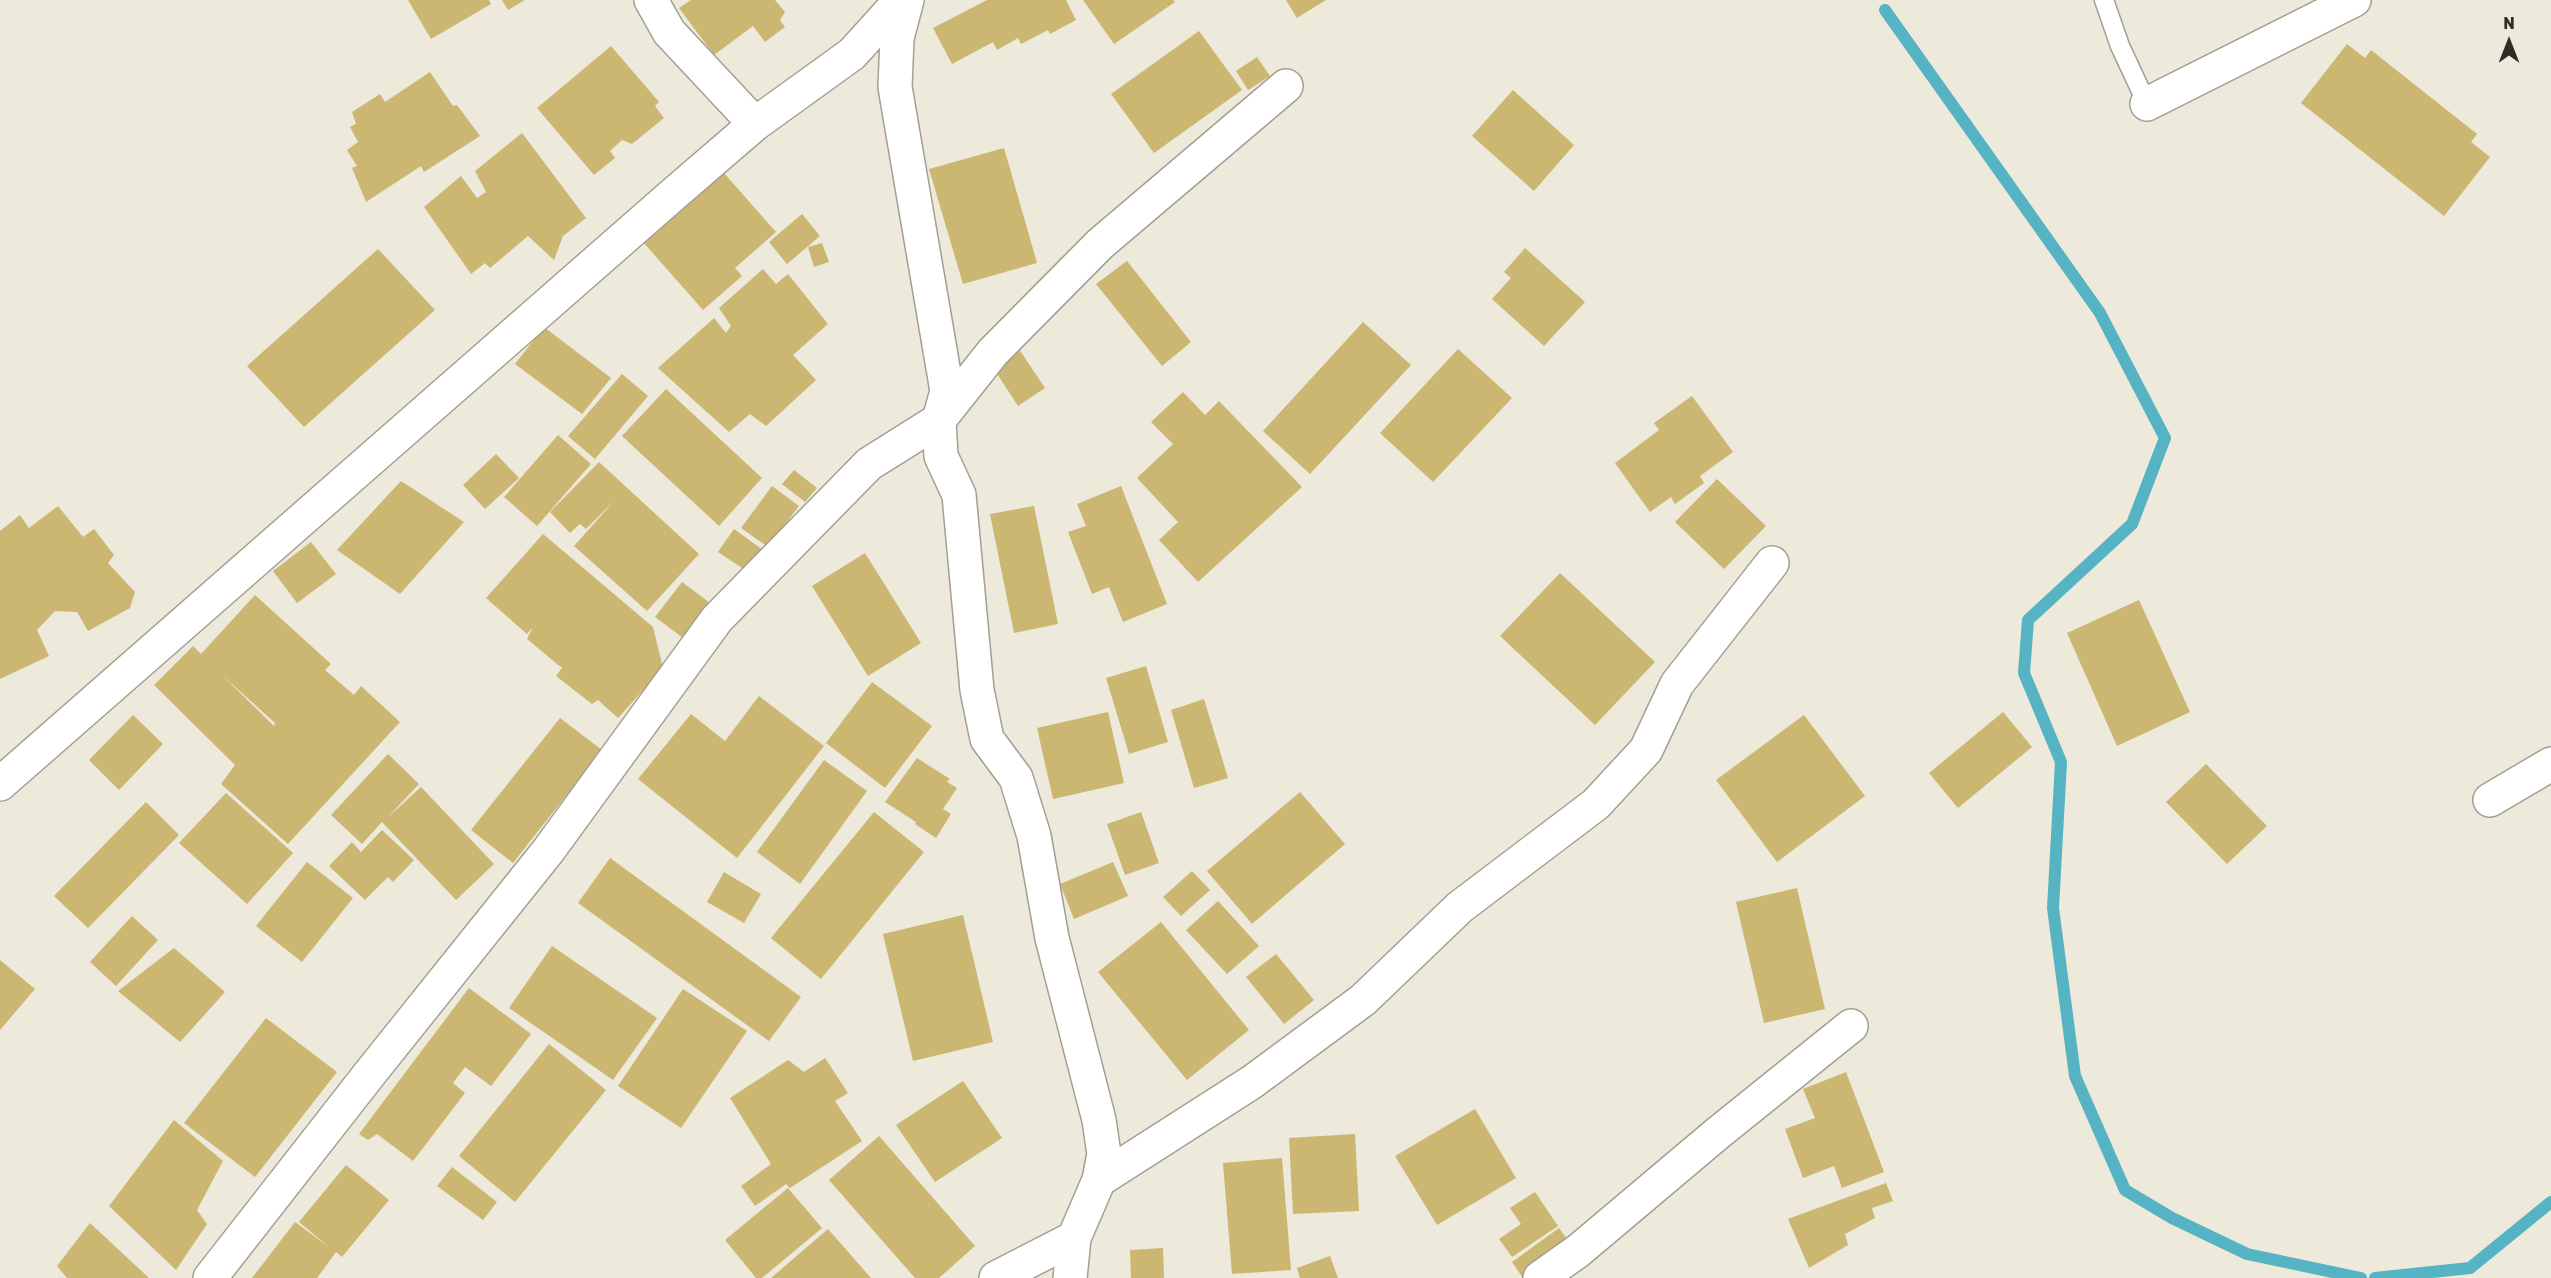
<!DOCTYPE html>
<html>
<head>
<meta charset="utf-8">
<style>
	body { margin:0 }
	#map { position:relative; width:2551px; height:1278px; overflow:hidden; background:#ede9db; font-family:Rubik,sans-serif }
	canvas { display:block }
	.north { position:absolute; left:2479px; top:12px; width:60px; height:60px; -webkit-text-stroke:4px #ede9db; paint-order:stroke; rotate:0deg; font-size:16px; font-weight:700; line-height:24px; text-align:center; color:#2d2c26 }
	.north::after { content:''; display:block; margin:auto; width:21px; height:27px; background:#2d2c26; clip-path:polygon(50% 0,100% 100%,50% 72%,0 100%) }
</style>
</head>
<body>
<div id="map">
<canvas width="2551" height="1278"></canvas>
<div class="north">N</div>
</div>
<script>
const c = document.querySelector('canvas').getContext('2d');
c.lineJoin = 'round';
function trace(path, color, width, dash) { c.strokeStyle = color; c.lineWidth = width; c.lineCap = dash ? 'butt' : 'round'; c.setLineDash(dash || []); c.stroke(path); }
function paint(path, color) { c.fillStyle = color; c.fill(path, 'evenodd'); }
trace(new Path2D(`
	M1885 10 2100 313 2165 438 2132 524 2028 620 2024 673 2061 762 2053 908 2075 1076 2125 1190 2172 1218 2247 1254 2361 1278
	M2375 1278 2470 1268 2551 1202`), '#56b3c3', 12);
paint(new Path2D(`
	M408 0H489L491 4 431 39Z
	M502 0H525L508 10Z
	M691 0H775L785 12 780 20 785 27 765 42 753 26 714 55 679 8Z
	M987 0H1066L1076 20 1050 34 1048 30 1021 44 1018 38 997 50 993 42 952 64 933 28Z
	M1083 0H1173L1175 2 1114 44Z
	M1286 0H1326L1297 18Z
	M1199 31 1242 90 1154 153 1111 94Z
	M2347 44 2365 58 2371 50 2477 134 2471 142 2490 157 2444 216 2301 103Z
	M611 46 659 102 655 106 664 118 632 144 622 140 610 151 615 158 594 175 537 108Z
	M1257 57 1270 76 1248 90 1236 71Z
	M430 72 453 106 457 105 480 136 424 172 421 166 366 202 352 168 357 166 347 150 358 142 350 127 356 124 352 112 380 94 385 102Z
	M1513 90 1574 145 1534 191 1472 136Z
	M522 133 586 218 563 236 554 260 528 236 490 268 485 263 471 274 424 207 461 176 477 198 486 192 475 171Z
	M1004 148 1037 263 963 284 929 169Z
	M723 172 776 232 735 268 742 276 703 310 643 242Z
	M802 214 820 236 787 264 769 242Z
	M822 243 829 262 814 267 808 247Z
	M1525 248 1585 302 1544 346 1492 299 1511 278 1504 272Z
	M378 249 435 310 304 427 247 366Z
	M1127 261 1191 342 1162 366 1096 284Z
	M763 269 776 284 788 274 828 324 793 355 816 380 766 426 750 414 729 432 658 368 714 318 726 333 731 326 719 308Z
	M1363 322 1411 365 1310 474 1263 431Z
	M544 327 611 378 582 414 515 364Z
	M1019 349 1045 388 1018 406 992 366Z
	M1458 349 1512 398 1433 482 1380 433Z
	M622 374 648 396 595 459 568 436Z
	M666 389 762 478 719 526 622 436Z
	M1183 392 1205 415 1219 401 1302 487 1198 582 1159 540 1178 522 1137 478 1173 444 1151 422Z
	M1692 396 1733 452 1700 476 1704 483 1675 504 1671 497 1650 512 1615 463 1659 430 1654 423Z
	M558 435 591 464 537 526 504 497Z
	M496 454 519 478 485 509 463 485Z
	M599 462 699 554 647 611 574 546 615 500 586 529 580 524 570 533 550 512Z
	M794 470 817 488 805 502 782 484Z
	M1717 479 1766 526 1724 569 1675 522Z
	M401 481 464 522 400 594 337 550Z
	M772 486 799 506 768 547 741 528Z
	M1121 486 1167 604 1123 622 1109 587 1092 594 1068 532 1086 526 1077 504Z
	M58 506 83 537 94 529 114 555 108 563 135 592 130 608 88 631 77 612 55 611 37 630 49 656 0 679V531L20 515 29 528Z
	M1034 506 1058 624 1014 633 990 514Z
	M734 529 763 550 748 572 718 552Z
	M543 534 653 627 663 668 618 718 598 700 592 704 556 676 562 668 527 639 533 627 527 634 486 598Z
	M311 542 336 574 297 603 273 571Z
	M865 553 921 643 868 676 812 586Z
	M1560 573 1655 662 1595 725 1500 636Z
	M682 582 710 603 683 638 655 617Z
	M255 595 331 664 325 670 354 695 361 686 400 722 288 844 221 784 235 765 154 685 193 646 201 654ZM221 674 275 723 274 726Z
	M2139 600 2190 712 2117 746 2067 633Z
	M1146 666 1168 742 1129 754 1106 678Z
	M872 682 932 726 885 788 826 743Z
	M759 696 824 746 737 858 638 779 691 714 725 741Z
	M1204 699 1228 778 1194 788 1171 710Z
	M1108 712 1124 783 1053 799 1037 728Z
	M2003 712 2032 747 1958 808 1929 773Z
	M133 715 163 744 119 790 89 760Z
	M1804 715 1865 796 1777 862 1716 780Z
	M560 718 602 750 513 863 471 830Z
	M388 754 419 784 387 818 421 787 494 864 456 900 382 822 362 844 331 815Z
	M917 758 950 779 947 782 957 788 943 809 951 814 936 838 915 824 916 822 885 802Z
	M824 760 867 791 800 884 757 852Z
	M2206 764 2267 826 2227 864 2166 802Z
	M1300 792 1345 844 1252 924 1207 871Z
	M226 793 293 853 247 904 179 843Z
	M146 802 179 835 88 928 54 896Z
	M874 812 924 852 821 979 771 938Z
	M1141 812 1159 863 1125 875 1107 824Z
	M382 830 414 860 393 882 388 877 365 900 329 866 352 842 361 852Z
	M610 858 801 997 769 1041 578 903Z
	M307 862 353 898 302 962 256 926Z
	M1113 862 1128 896 1074 919 1060 884Z
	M1192 871 1210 890 1181 916 1163 897Z
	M724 872 761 894 744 923 707 902Z
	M1797 888 1825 1009 1764 1023 1736 902Z
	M1218 901 1259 946 1227 974 1186 930Z
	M963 915 993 1042 913 1061 883 934Z
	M132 916 158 940 116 986 90 962Z
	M1161 922 1249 1030 1187 1080 1098 972Z
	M552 946 657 1018 613 1080 509 1008Z
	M174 948 225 992 180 1042 118 991Z
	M1276 954 1314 1000 1284 1024 1246 977Z
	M0 960 35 989 0 1030Z
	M469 988 531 1034 491 1086 465 1067 453 1083 465 1093 413 1161 377 1134 368 1140 359 1134Z
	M683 989 747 1031 681 1128 618 1086Z
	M266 1018 337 1072 255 1177 184 1123Z
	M549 1044 606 1090 515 1202 459 1156Z
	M825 1058 848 1093 835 1101 862 1141 790 1188 786 1184 755 1206 741 1186 771 1164 730 1098 788 1060 804 1072Z
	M1846 1072 1884 1172 1842 1188 1834 1166 1803 1178 1785 1129 1815 1118 1803 1089Z
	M963 1081 1002 1138 935 1182 896 1125Z
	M1475 1109 1516 1178 1437 1225 1395 1156Z
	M174 1120 223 1161 197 1210 207 1224 176 1270 109 1206Z
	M1355 1134 1359 1211 1293 1214 1289 1138Z
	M879 1136 975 1246 939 1278H915L829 1180Z
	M1282 1158 1291 1270 1232 1274 1223 1163Z
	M346 1165 389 1200 342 1257 336 1252 317 1278H252L295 1222 329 1247 299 1222Z
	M452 1167 497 1202 483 1220 437 1186Z
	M1886 1183 1893 1201 1872 1208 1875 1218 1845 1234 1848 1245 1809 1268 1788 1219Z
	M788 1188 822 1228 762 1278H756L725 1240Z
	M1535 1192 1558 1226 1512 1257 1499 1239 1521 1224 1510 1208Z
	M90 1223 149 1278H67L57 1266Z
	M1559 1228 1572 1246 1528 1278H1523L1512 1262Z
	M828 1229 871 1278H771Z
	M1163 1248 1164 1278H1131L1130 1250Z
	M1330 1256 1338 1278H1300L1297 1268Z`), '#cbb672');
const service = new Path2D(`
	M2104 0 2120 46 2147 104`);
const minor = new Path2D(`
	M651 0 669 32 755 124
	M907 0 897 38 895 87 947 391 939 420 941 456 959 495 977 690 987 739 1016 778 1034 836 1052 938 1099 1120 1104 1154 1099 1180 1074 1238 1070 1278
	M2147 104 2354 0
	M0 784 676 192 755 124 852 54 901 0
	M2490 800 2551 764
	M1099 1180 1252 1082 1363 1000 1460 907 1596 804 1646 750 1677 684 1772 563
	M210 1278 371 1072 548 851 717 619 869 464 939 420 993 352 1100 244 1286 86
	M996 1278 1074 1238
	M1540 1278 1578 1251 1718 1133 1851 1026`);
trace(service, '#a39f92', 21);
trace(minor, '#a39f92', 36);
trace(service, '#fff', 18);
trace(minor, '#fff', 33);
</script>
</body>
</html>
